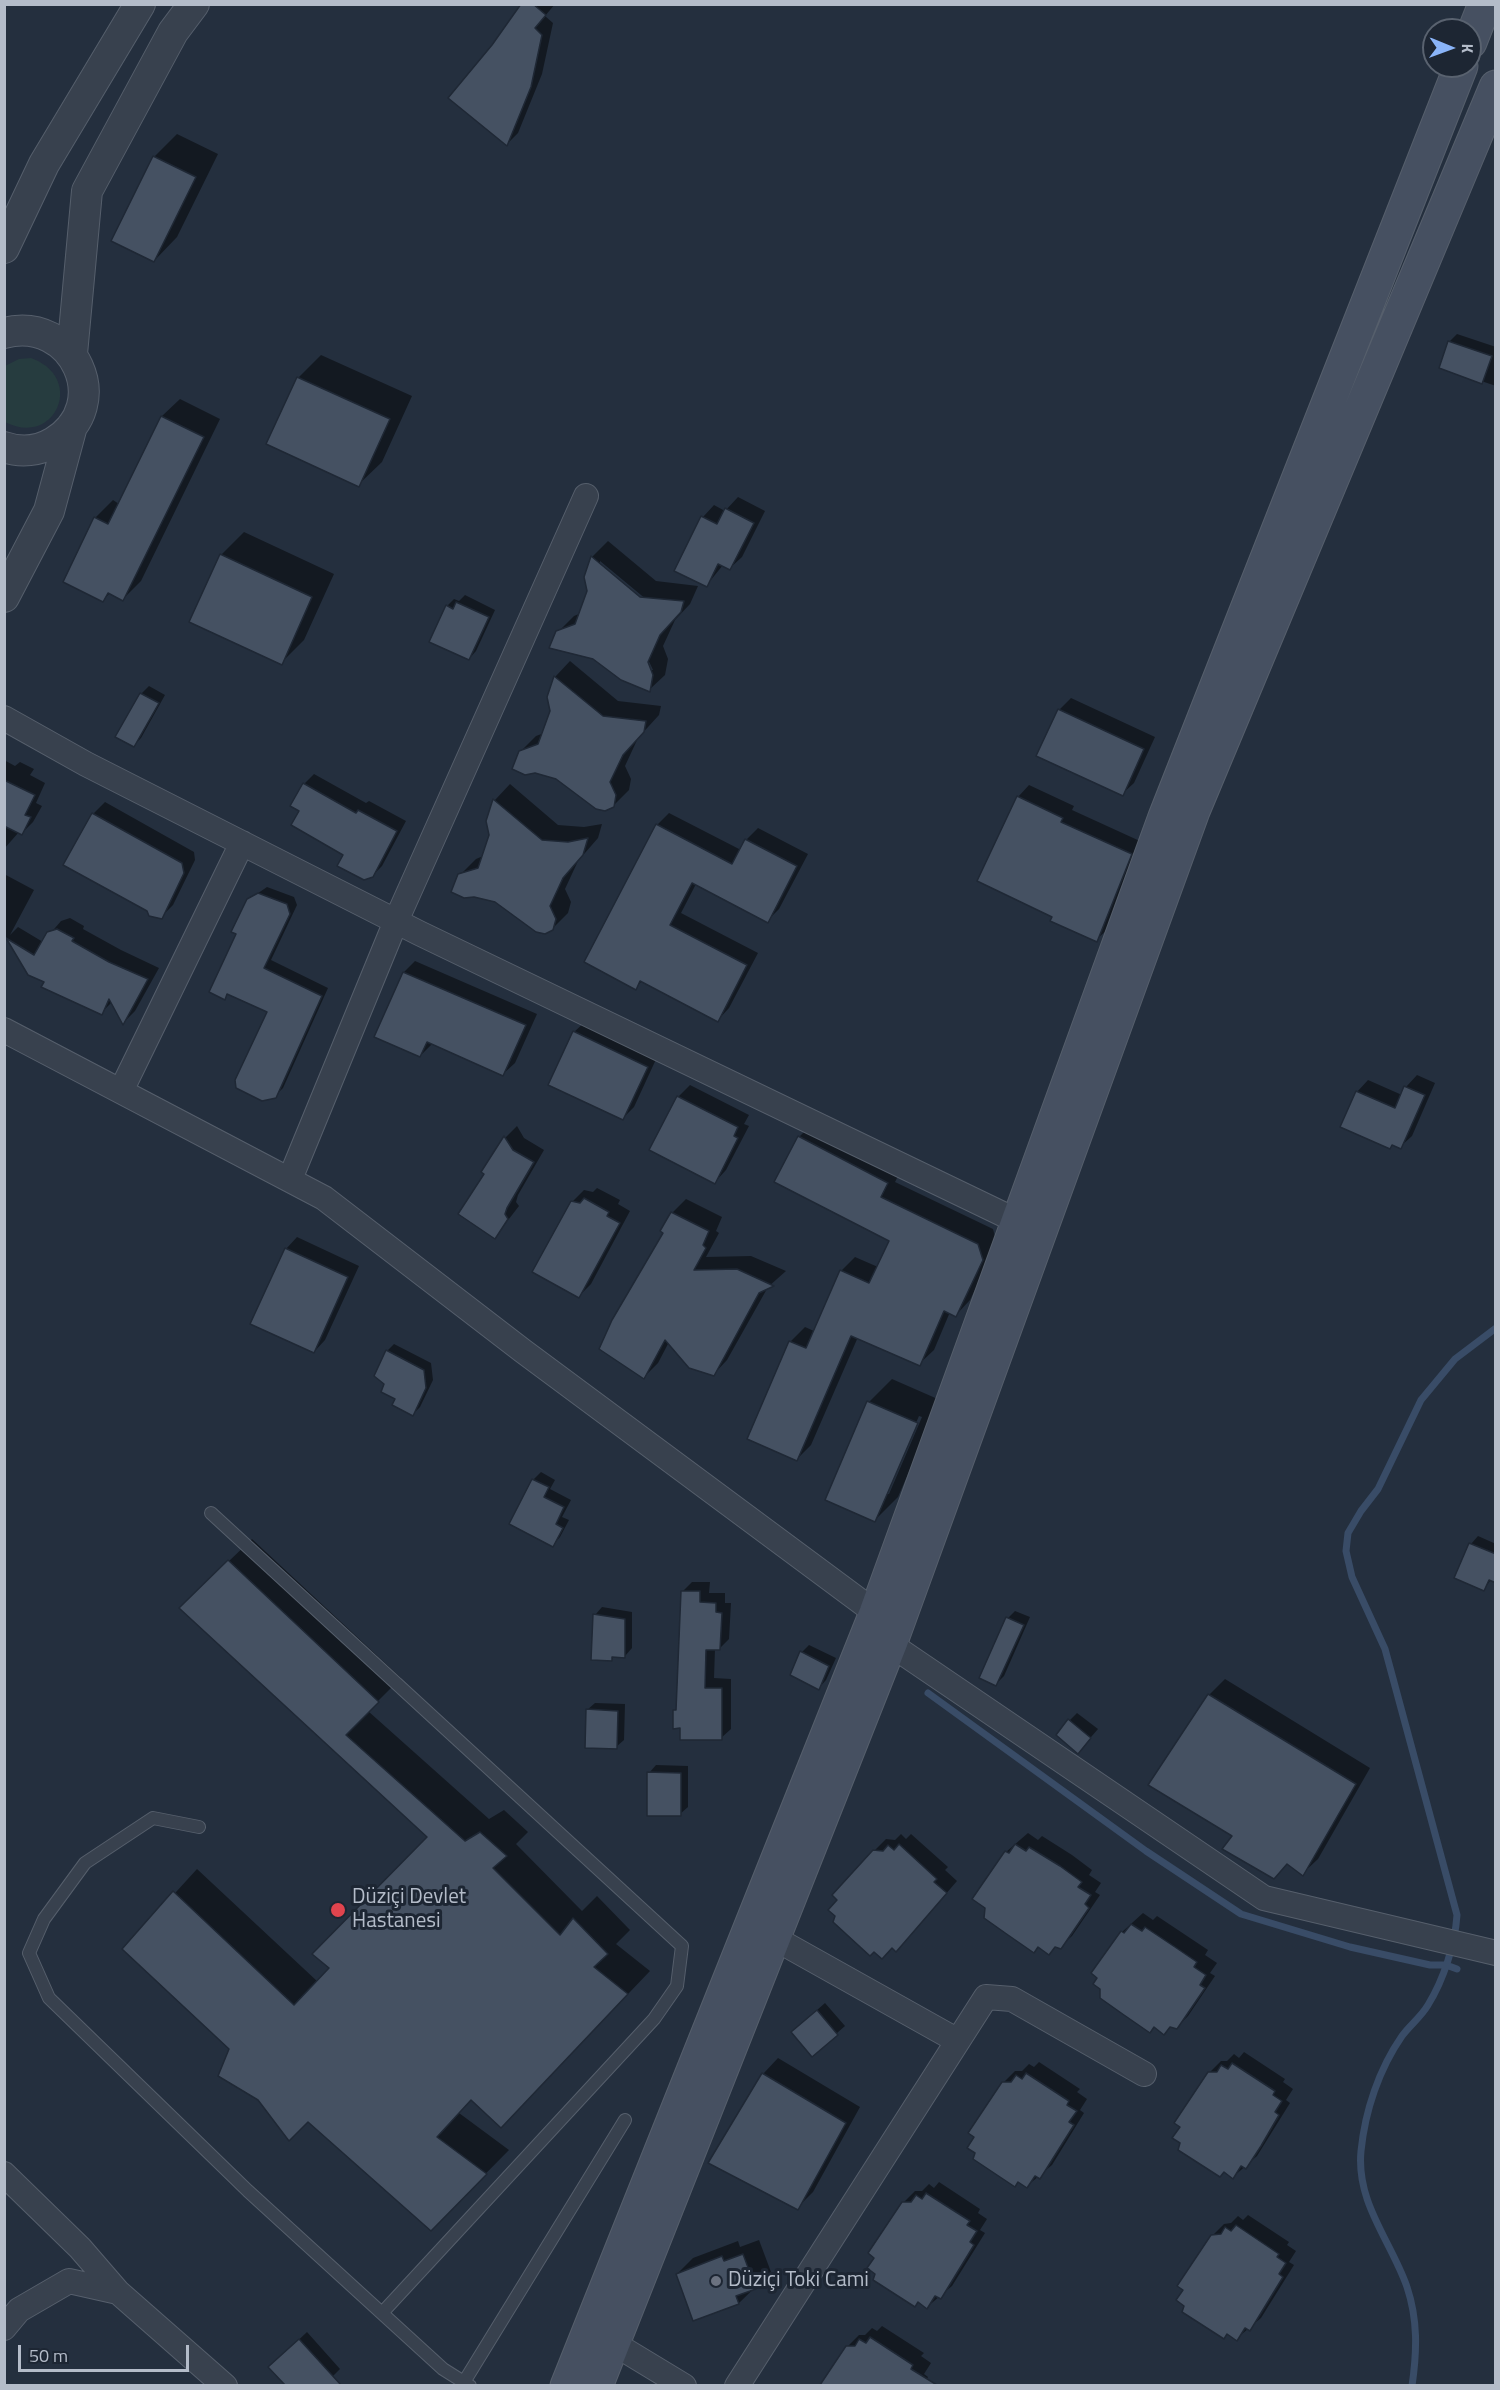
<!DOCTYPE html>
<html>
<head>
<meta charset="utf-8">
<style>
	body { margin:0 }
	#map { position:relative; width:1500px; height:2390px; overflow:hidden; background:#242f3e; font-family:"Titillium Web",sans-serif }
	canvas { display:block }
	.frame { position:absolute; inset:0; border:6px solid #b4bcc9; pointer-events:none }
	.north { position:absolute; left:1422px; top:18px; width:60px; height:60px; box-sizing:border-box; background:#1d2633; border:2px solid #59626f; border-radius:50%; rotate:91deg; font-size:16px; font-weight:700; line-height:24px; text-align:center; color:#b4bcc9 }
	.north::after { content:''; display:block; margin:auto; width:21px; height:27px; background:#8ab4f8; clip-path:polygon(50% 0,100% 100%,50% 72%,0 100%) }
	.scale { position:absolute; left:18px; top:2345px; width:171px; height:27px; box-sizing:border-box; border:3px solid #b4bcc9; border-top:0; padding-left:8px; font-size:18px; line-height:21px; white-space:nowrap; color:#b4bcc9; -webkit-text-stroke:4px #1d2633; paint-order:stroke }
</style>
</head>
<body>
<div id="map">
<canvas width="1500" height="2390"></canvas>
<div class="frame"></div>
<div class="north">K</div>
<div class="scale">50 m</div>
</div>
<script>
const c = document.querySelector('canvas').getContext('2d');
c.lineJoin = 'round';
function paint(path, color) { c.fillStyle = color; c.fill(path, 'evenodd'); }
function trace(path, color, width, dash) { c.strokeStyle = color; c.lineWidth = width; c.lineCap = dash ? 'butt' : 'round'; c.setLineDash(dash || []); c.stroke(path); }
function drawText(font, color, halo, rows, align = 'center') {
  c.font = font + ' "Titillium Web",sans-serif'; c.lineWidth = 6; c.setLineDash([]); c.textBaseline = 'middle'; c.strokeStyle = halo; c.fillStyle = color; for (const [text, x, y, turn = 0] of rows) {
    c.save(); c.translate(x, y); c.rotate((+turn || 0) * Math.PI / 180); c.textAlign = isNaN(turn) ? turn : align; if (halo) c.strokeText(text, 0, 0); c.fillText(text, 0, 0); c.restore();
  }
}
paint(new Path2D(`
	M31 358C86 378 55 448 5 422V366L19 359Z`), '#263c3f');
paint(new Path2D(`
	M523 4H555L545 16 553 23 542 74 518 133 507 144 493 46Z
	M177 134 218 154 177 237 154 261V157Z
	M1457 334 1496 347V386L1440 367 1449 342Z
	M321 355 412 396 382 462 358 485 268 444 298 378Z
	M180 399 220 419 141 581 123 599 110 593 103 600 95 518 113 500 119 504 162 416Z
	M738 497 765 511 742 557 730 568 723 565 706 586 703 517 714 505 725 511Z
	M244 532 334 574 304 640 281 663 221 555Z
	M608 541 656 581 698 586 690 604 675 620 663 646 668 659 665 675 649 690 558 632 574 616 581 613 589 591 585 577 592 557ZM600 561 647 600 645 602 600 565ZM646 655 653 670H650Z
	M465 595 495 610 476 651 469 659 447 606 454 599 459 601Z
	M570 661 618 701 661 706 659 715 638 738 625 766 631 779 629 790 613 806 520 752 536 736 544 733 552 711 548 697 555 677Z
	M149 686 165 695 141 738 134 745 141 694Z
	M1071 698 1155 737 1134 783 1122 794 1038 755 1059 710Z
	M4 760 15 766 20 762 34 769 30 775 45 783 36 803 42 806 33 822 22 833 19 832 4 849Z
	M314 774 366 803 369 801 406 821 382 866 372 876 345 854 301 810 304 784Z
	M510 784 558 825 584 827 602 824 598 838 578 861 565 889 571 902 568 913 552 929 460 875 476 859 483 856 491 835 488 821 495 800Z
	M1029 785 1074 806 1072 810 1142 842 1108 929 1096 940 1054 916 1018 797Z
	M105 802 194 852 195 860 173 905 161 917 93 814Z
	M669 813 741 850 746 840 758 828 808 854 779 909 767 921 696 884 681 913 758 953 729 1008 718 1020 642 981 635 988 657 825Z
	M4 874 34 890 10 935 18 927 43 942 61 921 70 918 84 926 83 929 121 950 159 968 135 1011 124 1022 112 1002 101 1013 29 973 7 938 4 941Z
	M267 887 294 897 297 905 271 960 328 988 283 1088 275 1096 269 1011 229 993 224 998 248 900Z
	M415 961 537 1014 515 1063 503 1074 432 1044 420 1056 404 972Z
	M586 1021 658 1055 634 1107 622 1119 574 1032Z
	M1417 1075 1435 1083 1412 1136 1400 1147 1357 1092 1368 1080 1402 1095 1406 1087Z
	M690 1085 749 1115 744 1124 749 1126 726 1170 715 1182 678 1097Z
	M813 1123 902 1168 895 1182 993 1229 997 1244 970 1300 956 1315 950 1312 934 1350 919 1364 858 1337 811 1445 796 1460 790 1342 805 1327 814 1331 841 1271 855 1257 878 1267 891 1240 799 1137Z
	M517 1126 524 1138 544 1150 518 1195 516 1202 519 1206 495 1237 487 1173 483 1171 506 1137Z
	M597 1188 620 1200 618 1204 630 1211 591 1284 579 1296 572 1202 584 1190 593 1192Z
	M686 1199 722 1217 716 1231 719 1233 706 1257 751 1256 786 1271 768 1287 727 1360 713 1375 669 1342 658 1363 644 1377 665 1233 672 1213Z
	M297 1237 359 1266 325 1340 314 1352 286 1249Z
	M394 1344 431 1363 433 1380 420 1407 413 1414 386 1383 387 1351Z
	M892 1379 940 1400 898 1497 875 1520 869 1402ZM919 1416 922 1417 889 1494H885Z
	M541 1472 555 1480 550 1489 571 1500 562 1517 569 1520 560 1537 553 1545 533 1480Z
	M1478 1536 1496 1544V1573L1484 1589 1471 1544Z
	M252 1539 401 1678 368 1711 489 1819 504 1810 528 1832 516 1844 582 1911 597 1896 630 1930 616 1944 650 1971 524 2103 472 2099 459 2113 509 2150 431 2229 124 1949 197 1869 318 1982 429 1837 204 1585Z
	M692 1582H710L709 1593H725V1603H731L729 1639 719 1649H715L714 1678 731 1679V1729L721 1738 681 1727 674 1711 678 1707 682 1592Z
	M602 1607 632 1612V1648L625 1656H615L611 1660 595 1615Z
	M1015 1611 1030 1617 1004 1676 996 1684 1008 1618Z
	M809 1645 836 1658 826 1680 819 1688 802 1652Z
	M1225 1679 1370 1768 1318 1859 1302 1874 1288 1863 1274 1877 1235 1836 1209 1695Z
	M595 1703 625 1704 624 1740 616 1747 587 1710Z
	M1077 1713 1098 1729 1085 1744 1070 1720Z
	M656 1765 688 1766V1807L680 1814 649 1773Z
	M1028 1833 1038 1840 1042 1836 1072 1855 1092 1870 1089 1875 1101 1883 1095 1892 1100 1895 1072 1936 1060 1947 1039 1946 1034 1951 974 1899 1006 1852Z
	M901 1834 906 1839 911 1834 948 1867 945 1870 957 1881 908 1938 874 1851 886 1839 895 1840Z
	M1143 1913 1153 1920 1157 1916 1208 1950 1205 1955 1217 1963 1210 1973 1215 1976 1188 2016 1176 2028 1171 2026 1164 2033 1155 2026 1150 2032 1122 1932Z
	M825 2003 845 2026 812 2055 800 2025Z
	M1244 2052 1285 2079 1283 2082 1293 2089 1286 2100 1290 2103 1257 2156 1233 2177 1209 2073 1221 2061H1227L1234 2054 1239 2058Z
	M778 2058 860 2107 813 2192 797 2208 763 2074Z
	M1039 2062 1080 2089 1077 2092 1087 2099 1080 2110 1084 2113 1052 2165 1027 2186 1003 2083 1015 2071H1022L1029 2064 1034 2067Z
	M939 2182 980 2209 978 2213 987 2219 980 2230 985 2233 952 2286 927 2307 919 2301 915 2305 903 2203 915 2191H922L929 2184 934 2188Z
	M1248 2215 1289 2242 1287 2245 1296 2251 1289 2262 1294 2265 1261 2318 1236 2339 1228 2333 1224 2337 1212 2236 1224 2224 1231 2223 1238 2216 1243 2220Z
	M759 2240 771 2272 739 2303 694 2319 677 2274 693 2258 738 2241 740 2247Z
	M882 2326 924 2353 921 2356 931 2363 924 2374 928 2377 923 2386H821L847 2347 859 2335H865L872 2328 877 2331Z
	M307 2332 340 2369 323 2386H287L270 2367Z`), '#0007');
trace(new Path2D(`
	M928 1693 1146 1851 1241 1914 1350 1947 1430 1965H1446L1457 1969
	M1412 2386C1417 2351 1418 2320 1407 2287 1391 2241 1356 2203 1361 2151 1365 2111 1379 2069 1402 2036 1410 2025 1421 2017 1428 2005 1444 1979 1455 1944 1457 1915L1385 1649 1352 1577 1346 1551 1348 1533 1361 1511 1378 1489 1421 1400 1455 1359 1496 1328`), '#394c67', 7);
const building = new Path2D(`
	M521 4H533L546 15 535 28 542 35 531 87 507 146 448 98 492 45Z
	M153 156 196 177 154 262 111 241Z
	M1448 341 1492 356 1482 384 1439 368Z
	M297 377 390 419 359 487 266 444Z
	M161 416 204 437 123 601 108 593 103 602 63 582 94 517 108 524Z
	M725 508 754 523 730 570 718 564 707 587 674 571 701 516 717 524Z
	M220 554 312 597 282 665 189 622Z
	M591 556 640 597 684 601 681 612 660 635 648 662 653 675 650 692 621 680 593 659 549 648 556 631 575 624 587 591 584 577Z
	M456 602 489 617 469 660 429 642 446 605 453 609Z
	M554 676 603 716 646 721 644 732 623 755 610 782 616 795 614 807 605 811 596 809 556 779 535 773 525 775 512 769 519 751 538 744 550 711 547 697Z
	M140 693 159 703 134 747 115 737Z
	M1058 709 1144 749 1123 796 1036 756Z
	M4 780 35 795 25 815 31 817 22 835 4 826Z
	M303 783 356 813 358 810 397 831 373 877 364 880 337 866 343 855 291 825 299 811 290 806Z
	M1017 796 1063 818 1061 822 1132 854 1097 942 1050 921 1052 917 977 881Z
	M493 799 542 840 568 842 588 838 583 855 563 878 550 906 556 919 553 930 545 934 536 932 495 902 474 897 464 898 451 892 458 874 478 868 489 835 486 821Z
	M92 813 182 863 184 873 162 919 149 916 147 911 63 865Z
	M656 824 732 864 745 839 797 866 768 923 692 883 670 925 747 965 718 1022 640 981 636 990 584 962Z
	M258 893 287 904 290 914 264 968 322 996 276 1098 262 1101 236 1088 235 1080 267 1012 227 994 225 1000 209 992 236 934 231 932 247 899Z
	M57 929 74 938 72 941 109 962 148 979 123 1025 109 999 102 1015 41 987 44 982 28 975 6 938 34 955 47 932Z
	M403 972 526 1025 503 1076 427 1042 420 1057 374 1037Z
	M573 1031 648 1067 623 1120 548 1085Z
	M1404 1086 1425 1095 1401 1149 1392 1145 1390 1149 1340 1127 1356 1091 1395 1108Z
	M677 1096 738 1127 734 1136 738 1138 715 1184 649 1150Z
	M504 1136 513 1150 534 1162 507 1208 505 1214 508 1219 495 1239 458 1214 484 1174 481 1172Z
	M798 1136 888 1183 881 1197 978 1244 983 1260 956 1317 944 1311 920 1366 851 1336 797 1461 747 1439 789 1341 806 1348 840 1270 869 1283 889 1241 774 1182Z
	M584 1198 609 1212 607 1216 620 1223 579 1298 532 1272 571 1201 580 1203Z
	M671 1212 709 1231 703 1245 706 1248 694 1270 737 1269 774 1286 759 1293 714 1376 689 1368 665 1340 644 1379 599 1349 612 1320 663 1233 660 1231Z
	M285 1248 348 1277 314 1353 250 1324Z
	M386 1350 424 1370 426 1388 413 1416 392 1405 395 1399 381 1392 384 1384 374 1376Z
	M867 1401 918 1423 875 1522 825 1500Z
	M532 1479 549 1487 544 1497 564 1507 556 1524 563 1528 553 1547 509 1524Z
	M1469 1543 1496 1554V1583L1489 1580 1484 1591 1454 1578Z
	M228 1560 379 1702 346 1735 465 1841 480 1832 507 1856 493 1868 560 1935 573 1918 608 1954 594 1967 628 1994 501 2128 471 2100 437 2137 487 2174 431 2231 308 2122 289 2141 258 2100 218 2076 229 2049 122 1949 173 1891 294 2005 329 1968 312 1954 427 1837 179 1608Z
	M681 1591H700V1602L716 1603V1612L722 1613 720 1650H706L705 1688H722V1740H680V1728L673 1729V1710H676Z
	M593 1614 625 1619V1658L612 1657V1661L591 1660Z
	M1006 1617 1024 1625 996 1686 979 1678Z
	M800 1651 829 1666 819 1690 790 1675Z
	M1208 1694 1356 1784 1303 1876 1287 1864 1274 1879 1222 1849 1232 1836 1148 1785Z
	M586 1709 618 1711 617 1749 585 1748Z
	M1068 1719 1091 1738 1078 1754 1056 1735Z
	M647 1772 681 1773V1816H647Z
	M899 1844 937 1879 934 1882 947 1893 896 1952 892 1948 882 1959 874 1952 870 1956 833 1922 835 1916 828 1910 837 1900 832 1895 873 1850 883 1851 888 1845 894 1850Z
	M1015 1844 1026 1851 1029 1847 1060 1866 1082 1882 1078 1887 1091 1895 1085 1904 1089 1908 1061 1949 1055 1947 1049 1955 1038 1947 1034 1953 1008 1935 984 1918 985 1908 972 1899 1005 1851 1009 1853Z
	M1131 1924 1142 1931 1145 1927 1175 1947 1197 1962 1194 1967 1206 1975 1200 1985 1205 1988 1177 2029 1170 2027 1164 2035 1154 2027 1150 2033 1124 2015 1100 1998V1989L1093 1984 1097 1978 1091 1973 1121 1931 1124 1933Z
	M817 2010 838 2035 812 2057 791 2032Z
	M1232 2063 1275 2091 1273 2095 1282 2101 1275 2112 1279 2115 1261 2146 1246 2169 1241 2166 1233 2179 1224 2172 1220 2177 1178 2150 1180 2143 1172 2138 1180 2127 1174 2123 1208 2072H1217L1221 2065 1228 2069Z
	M762 2073 846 2123 798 2210 708 2163Z
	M1026 2073 1069 2101 1067 2105 1077 2111 1069 2122 1074 2125 1040 2179 1035 2176 1027 2188 1018 2182 1015 2187 973 2159 975 2153 967 2148 974 2137 968 2133 1002 2082H1011L1016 2075 1022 2079Z
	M926 2193 970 2221 967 2225 977 2231 970 2242 974 2245 941 2299 935 2296 927 2309 918 2302 915 2307 873 2280 875 2274 867 2268 874 2258 868 2253 902 2202H911L916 2195 922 2199Z
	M1236 2225 1279 2254 1277 2257 1286 2263 1279 2274 1283 2277 1264 2308 1250 2331 1245 2328 1237 2341 1227 2334 1224 2339 1182 2312 1184 2306 1176 2300 1183 2290 1177 2286 1211 2235 1221 2234 1225 2227 1231 2231Z
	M743 2254 756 2289 736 2296 739 2304 693 2321 676 2274 722 2256 724 2261Z
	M870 2337 913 2365 911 2369 937 2385H820L846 2346H855L859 2339 866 2343Z
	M299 2339 341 2385H285L268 2367Z`);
paint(building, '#455162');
trace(building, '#1f2835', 1.5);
const service = new Path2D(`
	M211 1513 682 1946 677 1986 654 2019 382 2313
	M199 1827 153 1818 85 1863 44 1919 29 1953 49 1998 248 2191 443 2369 470 2386
	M464 2382 625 2120`);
const minor = new Path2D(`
	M4 718 86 764 419 933 1017 1221
	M4 1030 324 1198 523 1351 876 1613 890 1644 1264 1898 1496 1953
	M121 1091 242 843
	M290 1179 396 921 586 496
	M774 1938 958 2041
	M4 2174 80 2248 118 2292
	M4 2328 19 2310 69 2281 118 2292 225 2386
	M613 2343 684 2386
	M737 2386 986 1997 1012 1999 1144 2074`);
const tertiary = new Path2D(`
	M4 248 44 164 140 4
	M4 333C74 315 115 405 54 442 39 451 21 453 4 447
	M72 354 87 191 173 32 194 4
	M4 597 49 511 72 426`);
const secondary = new Path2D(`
	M1470 42 1485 4
	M567 2386 876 1613 1165 817 1461 66
	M596 2386 890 1644 1193 811 1496 87`);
trace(service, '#565f6c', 14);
trace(minor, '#565f6c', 26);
trace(tertiary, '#565f6c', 32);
trace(secondary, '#565f6c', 35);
trace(service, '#38414e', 12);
trace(minor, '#38414e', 24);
trace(tertiary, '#38414e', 30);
trace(secondary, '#465061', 33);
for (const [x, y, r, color] of [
	[338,1910,8,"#e0444e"],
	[716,2281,6,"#6b7280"]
]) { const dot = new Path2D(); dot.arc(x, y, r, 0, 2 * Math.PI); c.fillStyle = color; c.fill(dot); trace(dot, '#1d2633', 2); }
drawText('21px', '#b4bcc9', '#1d2633', [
	["Düziçi Devlet",352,1898],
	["Hastanesi",352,1922],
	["Düziçi Toki Cami",728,2281]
], 'left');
</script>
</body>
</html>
